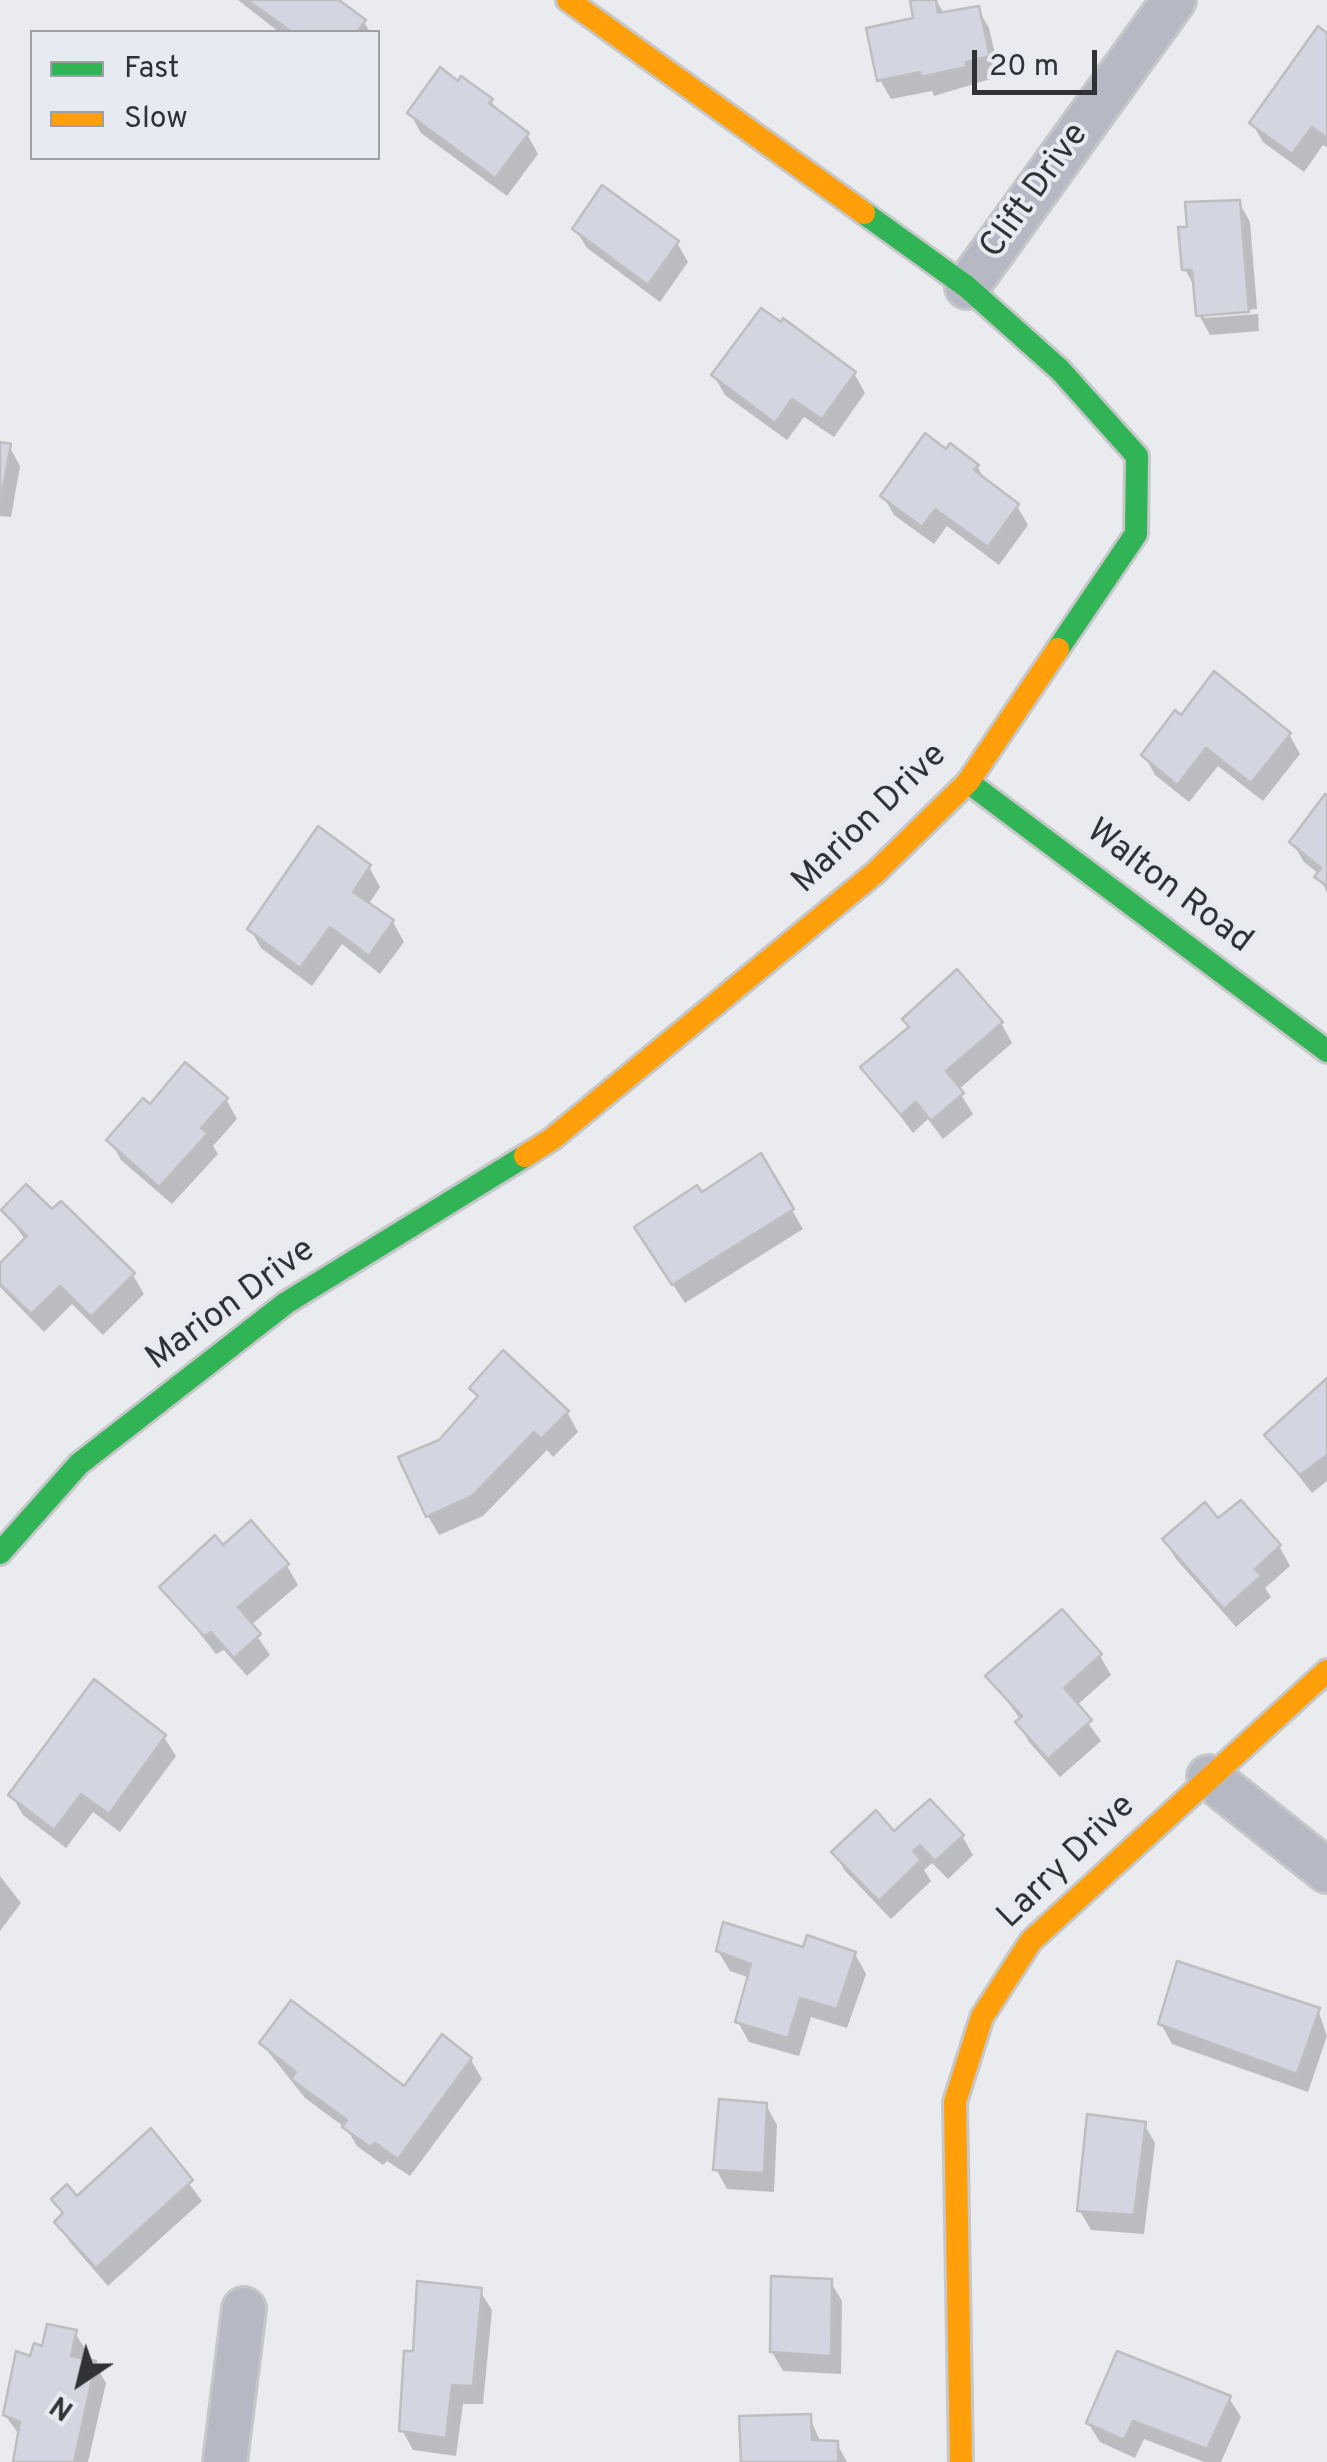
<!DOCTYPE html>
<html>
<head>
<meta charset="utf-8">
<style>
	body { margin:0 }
	#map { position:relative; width:1327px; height:2462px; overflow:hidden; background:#eaebef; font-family:Overpass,sans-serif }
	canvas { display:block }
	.legend { position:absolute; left:30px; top:30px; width:350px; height:130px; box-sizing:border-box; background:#e8eaf1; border:2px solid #9fa0a6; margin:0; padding:12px 18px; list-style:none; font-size:30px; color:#313235 }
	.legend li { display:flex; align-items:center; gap:20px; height:50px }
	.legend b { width:50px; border:2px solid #9fa0a6 }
	.north { position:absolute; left:30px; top:2332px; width:100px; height:100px; -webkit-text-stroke:8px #e8eaf1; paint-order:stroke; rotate:215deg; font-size:28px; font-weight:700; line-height:40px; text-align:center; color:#313235 }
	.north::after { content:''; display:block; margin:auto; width:35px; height:45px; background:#313235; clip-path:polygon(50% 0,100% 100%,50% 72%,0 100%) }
	.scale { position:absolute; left:972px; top:50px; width:125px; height:45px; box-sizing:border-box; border:5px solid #313235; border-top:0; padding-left:12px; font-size:30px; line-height:35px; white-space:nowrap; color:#313235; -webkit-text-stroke:8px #e8eaf1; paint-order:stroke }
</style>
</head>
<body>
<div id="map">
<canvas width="1327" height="2462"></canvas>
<ul class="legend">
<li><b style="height:12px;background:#30b455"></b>Fast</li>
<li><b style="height:12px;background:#ff9f0a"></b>Slow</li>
</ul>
<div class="north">N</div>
<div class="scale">20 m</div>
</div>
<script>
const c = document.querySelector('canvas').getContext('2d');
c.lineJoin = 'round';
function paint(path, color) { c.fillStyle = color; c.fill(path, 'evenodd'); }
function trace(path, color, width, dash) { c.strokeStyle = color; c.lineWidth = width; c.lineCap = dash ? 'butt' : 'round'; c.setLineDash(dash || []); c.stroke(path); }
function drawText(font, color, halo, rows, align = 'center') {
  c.font = font + ' Overpass,sans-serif'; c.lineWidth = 8; c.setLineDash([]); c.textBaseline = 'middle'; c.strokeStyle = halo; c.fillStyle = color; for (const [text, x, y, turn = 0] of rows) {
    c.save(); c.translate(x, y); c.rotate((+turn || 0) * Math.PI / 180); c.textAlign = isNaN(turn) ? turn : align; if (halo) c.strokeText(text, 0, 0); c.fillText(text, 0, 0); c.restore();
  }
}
paint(new Path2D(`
	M238 0H334L364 22 370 32H279Z
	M912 0H936L945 15 978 9 989 28 1000 76 934 96 932 91 891 99 880 80 916 20Z
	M1327 36V147L1323 145 1304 172 1263 142 1252 123Z
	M491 100 498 113 527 134 538 154 507 196 421 133 410 113Z
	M1239 202 1250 222 1257 309 1204 313V318L1258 314 1259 331 1210 335 1199 315 1196 290 1185 269 1189 230Z
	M575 229 677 243 688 262 660 302 587 248Z
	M854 373 865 393 834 437 804 417 787 440 725 395 714 376Z
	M0 445 9 446 20 466 11 517 0 516Z
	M946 453 977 466 986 482 1017 506 1028 525 999 565 947 526 934 544 894 515 883 496Z
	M1181 718 1289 734 1300 754 1263 801 1218 766 1189 802 1155 775 1144 755Z
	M1327 798V893L1319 874 1304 862 1292 842Z
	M369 867 380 887 368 905 393 922 404 942 380 974 342 944 312 986 261 948 250 929Z
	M1001 1023 1012 1043 958 1090 973 1114 943 1139 928 1119 913 1133 864 1068Z
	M226 1099 237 1119 213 1146 218 1154 172 1204 121 1160 110 1140 150 1107Z
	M761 1157 803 1229 685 1303 648 1247 702 1196Z
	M4 1210 52 1213 133 1275 144 1294 103 1335 72 1304 44 1332 0 1287V1266L26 1241Z
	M1327 1381V1481L1312 1493 1267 1435Z
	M472 1388 567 1412 578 1432 553 1457 547 1450 483 1516 439 1535 428 1516 440 1442 478 1399Z
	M1218 1521 1279 1546 1290 1566 1265 1588 1271 1597 1236 1627 1176 1559 1165 1540Z
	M223 1548 287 1566 298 1585 250 1626 270 1655 247 1676 224 1650 216 1654 163 1587Z
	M1100 1656 1111 1675 1076 1706 1101 1741 1060 1777 1029 1742 1018 1723 1021 1720 989 1677Z
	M164 1737 176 1756 120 1832 93 1812 66 1848 23 1815 11 1795Z
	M894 1835 962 1836 973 1855 948 1879 932 1863 924 1870 931 1881 891 1919 845 1871 834 1852Z
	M0 1876 21 1903 0 1931Z
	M804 1950 855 1954 866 1974 847 2028 811 2017 799 2056 749 2042 738 2022 750 1978 730 1971 718 1951Z
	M1318 2010 1327 2036 1308 2092 1172 2044 1161 2024Z
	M262 2044 405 2090 471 2060 482 2079 410 2176 387 2161 383 2165 357 2146 347 2129 305 2098Z
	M766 2105 777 2125 774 2192 727 2189 716 2169Z
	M1144 2124 1155 2143 1144 2234 1091 2230 1080 2211Z
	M150 2132 202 2201 108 2286 69 2241 58 2222 64 2216 54 2199H77Z
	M830 2281 842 2301 841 2374 783 2371 772 2352Z
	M480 2291 492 2310 483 2404H463L456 2456 413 2450 402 2430 415 2354Z
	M75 2333 87 2352 85 2361 94 2363 106 2383 88 2462H15L20 2436 5 2415 32 2359Z
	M1229 2398 1241 2417 1221 2462H1204L1144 2439 1135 2458 1100 2442 1088 2423Z
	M809 2416 821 2443 837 2444 847 2462H744Z`), '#0003');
const building = new Path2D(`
	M247 0H339L366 20 357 32H292Z
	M910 0H936L938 13 979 6 990 56 966 62V67L921 77 920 72 877 81 866 28 913 18Z
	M1318 26 1327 33V138L1312 127 1292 154 1249 123Z
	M440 67 458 81 461 76 493 99 489 103 529 133 495 178 407 113Z
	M602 185 679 241 648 285 572 229Z
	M1240 200 1249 312 1196 316 1192 270H1182L1178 227H1187L1185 202Z
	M761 308 781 322 783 318 856 372 822 419 792 399 775 423 711 375Z
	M925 433 946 449 950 443 979 465 974 470 1019 504 988 547 935 509 922 527 880 496Z
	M0 442 11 444 1 499 0 498Z
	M1214 671 1291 733 1251 783 1206 748 1177 785 1141 755 1175 710 1181 715Z
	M1325 794 1327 795V886L1314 877 1321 868 1289 842Z
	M318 826 371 865 353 892 394 920 369 956 330 927 300 968 247 929Z
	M957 969 1003 1022 946 1071 964 1093 931 1121 916 1102 901 1115 860 1067 909 1027 902 1019Z
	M185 1062 228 1098 201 1128 208 1133 159 1187 106 1140 143 1098 150 1104Z
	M761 1153 794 1209 672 1285 634 1227 697 1185 702 1192Z
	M26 1184 52 1209 61 1201 135 1273 91 1317 60 1286 31 1314 0 1284V1263L27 1236 1 1210Z
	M503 1350 569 1411 541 1439 534 1432 472 1496 426 1517 398 1457 439 1440 478 1396 469 1388Z
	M1327 1378V1455L1300 1475 1264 1435Z
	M1241 1500 1281 1545 1255 1569 1261 1576 1224 1609 1162 1539 1205 1502 1218 1518Z
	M251 1520 289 1564 238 1607 261 1634 234 1658 211 1632 204 1636 159 1587 215 1535 223 1545Z
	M1062 1609 1102 1654 1064 1688 1092 1720 1048 1759 1015 1722 1022 1716 985 1676Z
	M94 1679 166 1735 109 1814 81 1794 54 1830 8 1795Z
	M930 1799 964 1835 935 1861 920 1845 913 1851 921 1860 879 1901 831 1852 876 1810 894 1831Z
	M723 1922 803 1947 807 1935 856 1952 837 2009 800 1998 788 2038 735 2022 751 1964 716 1951Z
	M1177 1961 1320 2008 1297 2074 1158 2024Z
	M291 2000 404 2086 442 2034 472 2058 398 2159 375 2143 370 2147 342 2127 347 2120 291 2079 296 2072 259 2043Z
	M719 2099 767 2103 764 2173 713 2170Z
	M1087 2114 1146 2122 1134 2215 1077 2211Z
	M151 2128 193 2180 96 2268 54 2222 63 2213 51 2199 67 2184 77 2196Z
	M771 2276 832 2279 831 2356 770 2352Z
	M417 2281 482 2288 473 2386 452 2385 446 2438 399 2431 404 2351H413Z
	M47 2324 77 2330 71 2356 96 2361 74 2462H13L20 2422 3 2415 16 2351 30 2356 34 2343 42 2346Z
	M1117 2351 1231 2396 1207 2449 1133 2421 1124 2440 1086 2423Z
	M811 2414 812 2440 838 2441V2462H741L739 2416Z`);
paint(building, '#d3d6e0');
trace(building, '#bebec1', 2.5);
const street = new Path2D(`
	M967 287 1174 0
	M1209 1777 1327 1871
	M225 2462 244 2309`);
const fast = new Path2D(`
	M864 213 967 287 1060 370 1137 456 1136 534 1058 649
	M968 782 1327 1051
	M0 1553 79 1464 286 1303 525 1156`);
const slow = new Path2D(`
	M568 0 864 213
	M525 1156 552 1139 875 873 968 782 1058 649
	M961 2462 955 2102 982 2017 1031 1941 1327 1671`);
trace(street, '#c6c7c9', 48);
trace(fast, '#c6c7c9', 28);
trace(slow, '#c6c7c9', 28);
trace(street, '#b6b9c4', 42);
trace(fast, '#30b455', 22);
trace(slow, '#ff9f0a', 22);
drawText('35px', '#313235', '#e8eaf1', [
	["Clift Drive",1036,192,-54],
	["Marion Drive",871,820,-44],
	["Walton Road",1168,888,37],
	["Marion Drive",232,1306,-36],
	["Larry Drive",1068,1863,-44]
]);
</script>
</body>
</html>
